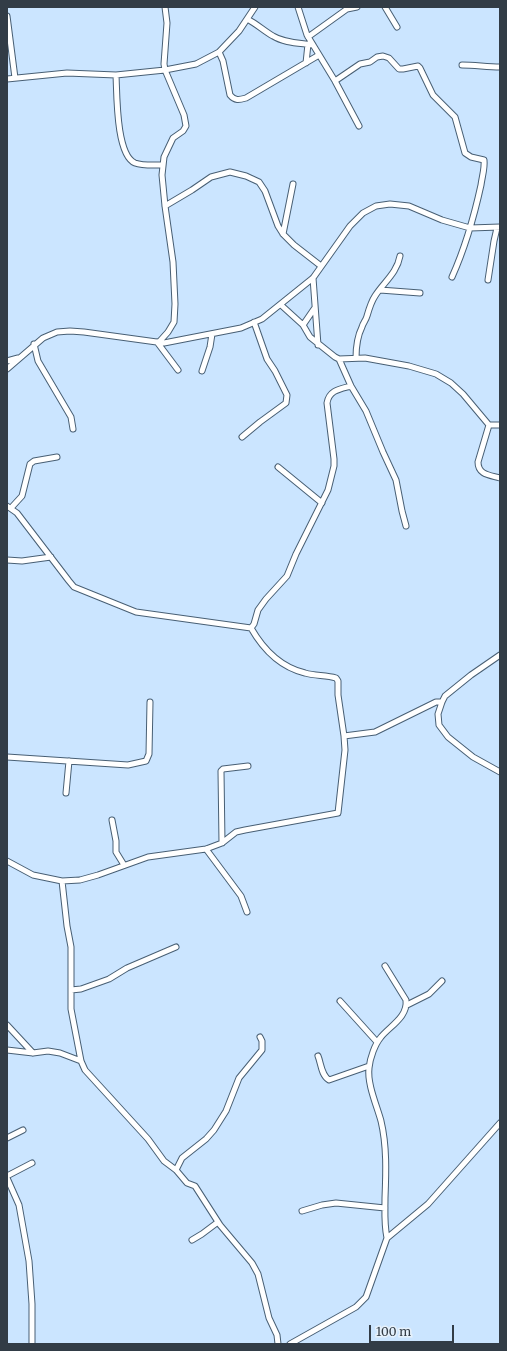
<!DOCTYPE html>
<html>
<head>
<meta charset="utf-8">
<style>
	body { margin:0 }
	#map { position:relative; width:507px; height:1351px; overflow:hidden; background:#cbe5ff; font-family:Merriweather,serif }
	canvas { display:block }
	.frame { position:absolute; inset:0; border:8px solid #323c46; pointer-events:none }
	.scale { position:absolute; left:369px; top:1325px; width:85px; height:18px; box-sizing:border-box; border:2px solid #323c46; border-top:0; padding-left:5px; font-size:12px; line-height:14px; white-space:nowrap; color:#323c46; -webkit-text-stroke:3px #e6f1fb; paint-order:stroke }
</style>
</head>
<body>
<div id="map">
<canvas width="507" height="1351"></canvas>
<div class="frame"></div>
<div class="scale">100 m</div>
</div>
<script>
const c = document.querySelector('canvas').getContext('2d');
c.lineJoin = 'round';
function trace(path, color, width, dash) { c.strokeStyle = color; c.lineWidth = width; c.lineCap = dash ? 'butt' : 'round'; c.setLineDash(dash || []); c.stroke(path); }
const street = new Path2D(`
	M298 7 307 35 335 81 359 126
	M385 7 397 27
	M7 16 15 78
	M247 19C257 24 264 31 273 36 284 43 300 43 313 45
	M308 37 347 9 357 7
	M219 52 223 61 230 95C235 101 239 100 246 98L319 55
	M306 63 308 44
	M462 65C475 65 487 67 500 67
	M116 75C117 94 116 155 135 163 143 166 154 165 163 165
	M7 79 67 73 116 75 165 70 196 64 219 52 239 31 255 7
	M335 81 360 64 370 62 377 57 383 56 389 58 399 69H403L418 66 420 68 433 95 455 117 465 153 471 157 484 160C485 168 482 177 481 185 474 217 465 248 452 277
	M165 206 192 190 211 177 230 172 246 176 259 182 265 191 278 226 283 234 294 245 321 266
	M283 234 293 184
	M313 278 318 345
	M488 280 494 241 497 228
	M380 290 420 293
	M281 305 303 325 310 337 335 357 339 359 365 358 409 366 436 374 451 383 463 394 489 425H500
	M303 325 314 309
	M157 342 178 370
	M159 342 168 332 174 322 175 304 173 262 165 206 162 175 164 157 173 138 183 131 186 126 184 115 165 70 164 64 167 23 165 7
	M34 344 38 361 71 417 73 429
	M356 358C356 347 357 337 362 327 363 323 366 320 367 316 369 309 371 302 375 296 384 282 397 273 400 256
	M339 359 351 386 366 411 383 452 396 480 402 511 406 526
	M7 361 18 358
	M7 369 43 338 57 332 70 331 84 332 164 343 241 328 262 319 313 278 350 226 363 213 376 206 390 204 409 206 442 220 470 228 500 227
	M202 371 210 347 212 334
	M489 425 478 462C478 475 490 475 500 478
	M242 437 260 422 286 403 287 395 275 371 267 359 254 322
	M278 467 322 503
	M7 506 17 513 69 581 74 587 79 589 136 612 251 628 254 624 258 610 266 599 287 576 296 554 328 490 334 466V459L327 403C329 390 340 389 351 386
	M11 508 22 496 30 464 34 461 57 457
	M7 560 22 561 51 557
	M500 655 471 675 445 696 442 702 438 714 439 725 448 737 473 757 500 772
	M344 736 375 732 436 702H442
	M7 757 128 765 146 761 149 754 150 702
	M66 793 69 761
	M112 820 116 841V852L124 865
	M222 843 221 771 223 769 248 766
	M206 849 241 896 247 912
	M7 861 33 875 62 881 80 880 98 875 148 857 206 849 222 843 236 832 245 830 338 813 345 750 344 736 338 695V681L336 678C326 675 315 676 305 673 280 667 263 649 251 628
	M62 881 67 926 71 947V1009L81 1061 85 1070 148 1139 164 1161 176 1170 187 1183 195 1186 220 1225 252 1263 258 1274 269 1318 277 1335 278 1344
	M385 966 406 1000C408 1017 390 1026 381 1037 375 1044 370 1058 369 1068 367 1084 377 1106 381 1121 387 1146 386 1173 385 1198 385 1212 384 1224 387 1238
	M71 990 81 989 109 979 127 968 176 947
	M340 1001 377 1042
	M407 1005 429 994 442 981
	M7 1025 33 1053
	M7 1050 33 1053 48 1051 60 1053 81 1061
	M318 1056C321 1063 321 1075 329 1080L369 1066
	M7 1138 23 1130
	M176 1170 182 1158 206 1139 214 1130 226 1111 239 1078 262 1050V1041L260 1037
	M7 1176 32 1163
	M7 1178 19 1205 29 1261 32 1304V1344
	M302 1211 322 1205 336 1203 385 1208
	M192 1240 202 1234 218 1222
	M290 1344 356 1307 366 1297 387 1238 428 1204 500 1123`);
trace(street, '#485f74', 7);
trace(street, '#fff', 5);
</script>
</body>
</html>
